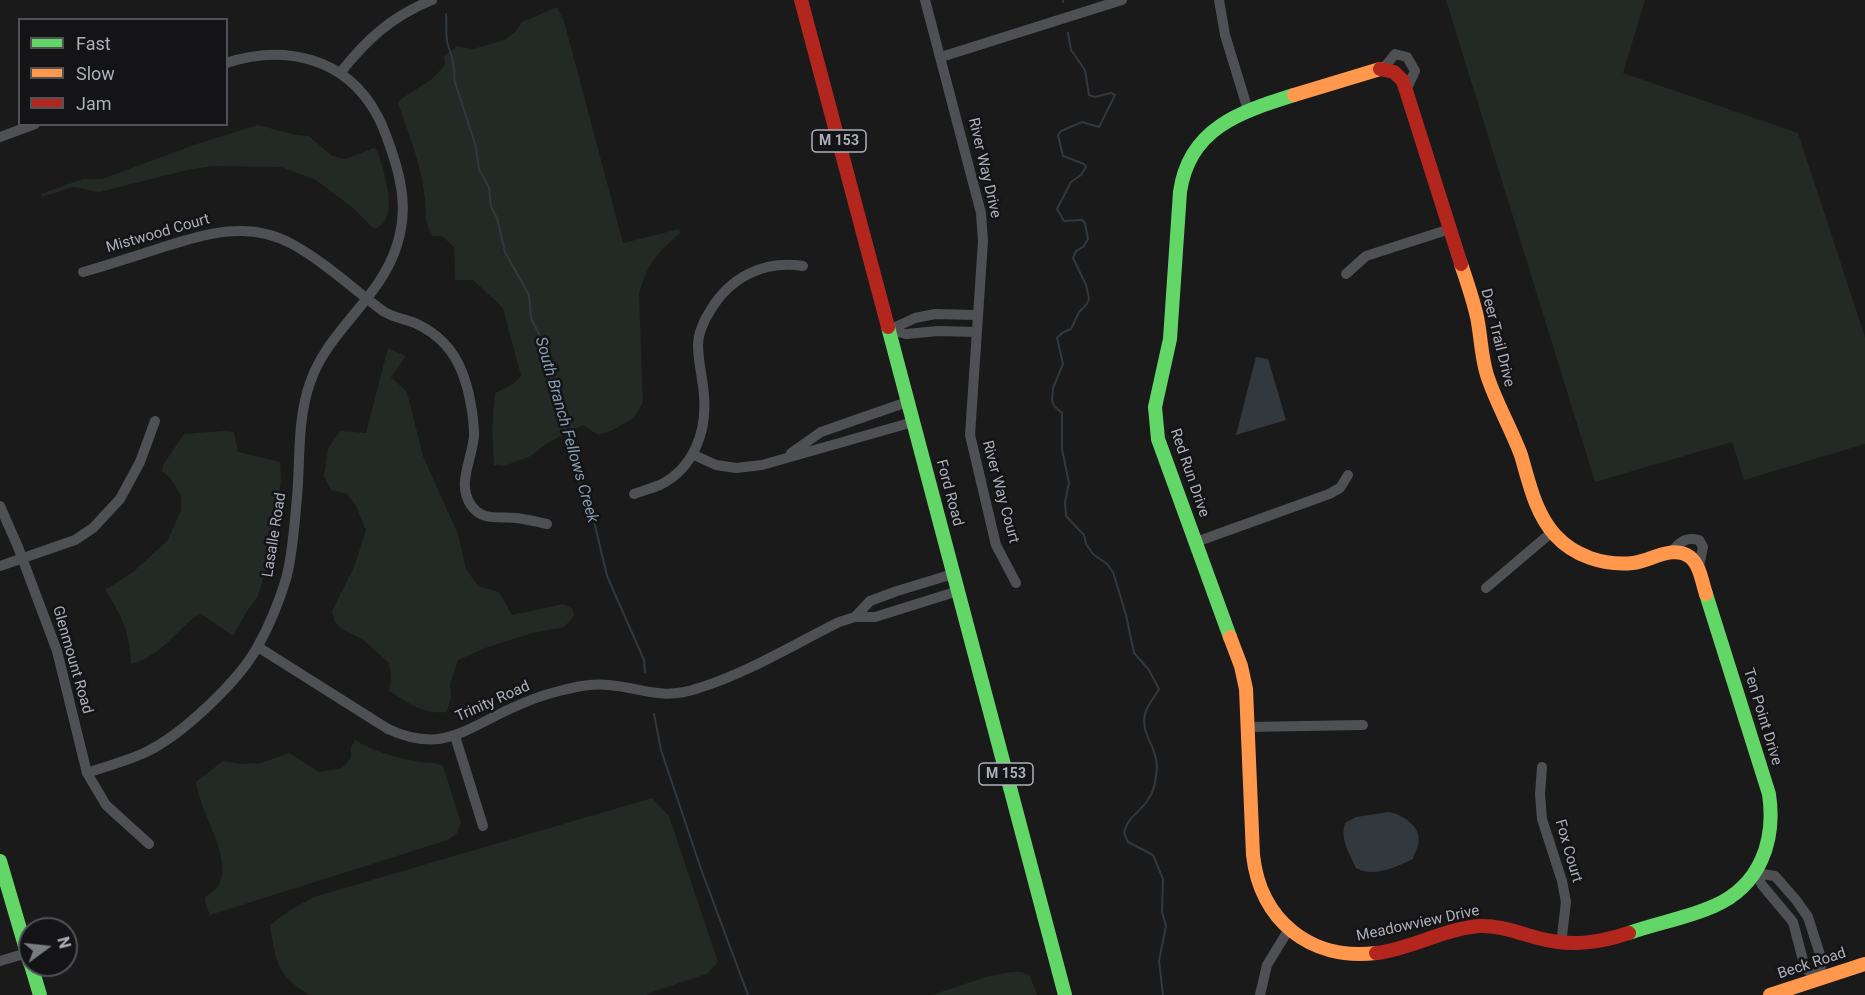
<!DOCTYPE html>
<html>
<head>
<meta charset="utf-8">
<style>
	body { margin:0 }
	#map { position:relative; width:1865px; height:995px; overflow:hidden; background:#1a1a1a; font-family:Roboto,sans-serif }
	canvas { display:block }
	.legend { position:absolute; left:18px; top:18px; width:210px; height:108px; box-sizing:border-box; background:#141416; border:2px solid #515258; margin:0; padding:8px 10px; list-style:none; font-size:18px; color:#adb0ba }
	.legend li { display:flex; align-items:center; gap:12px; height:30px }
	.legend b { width:30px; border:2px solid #515258 }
	.north { position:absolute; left:18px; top:917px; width:60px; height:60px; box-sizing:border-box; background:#141416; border:2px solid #515258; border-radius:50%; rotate:75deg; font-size:16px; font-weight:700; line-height:24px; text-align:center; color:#adb0ba }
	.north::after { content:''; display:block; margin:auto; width:21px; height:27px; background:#7a7c82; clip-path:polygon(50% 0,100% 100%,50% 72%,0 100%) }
</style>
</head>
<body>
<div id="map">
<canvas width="1865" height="995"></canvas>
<ul class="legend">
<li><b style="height:8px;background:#63d668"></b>Fast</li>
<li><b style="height:8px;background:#ff974d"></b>Slow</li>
<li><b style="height:8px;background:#b3261e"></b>Jam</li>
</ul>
<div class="north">N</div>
</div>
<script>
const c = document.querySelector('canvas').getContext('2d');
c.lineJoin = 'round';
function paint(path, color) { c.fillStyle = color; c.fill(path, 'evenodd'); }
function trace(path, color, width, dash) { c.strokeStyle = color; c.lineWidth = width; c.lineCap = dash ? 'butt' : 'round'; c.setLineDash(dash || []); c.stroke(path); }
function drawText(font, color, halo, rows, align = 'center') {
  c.font = font + ' Roboto,sans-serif'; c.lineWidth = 5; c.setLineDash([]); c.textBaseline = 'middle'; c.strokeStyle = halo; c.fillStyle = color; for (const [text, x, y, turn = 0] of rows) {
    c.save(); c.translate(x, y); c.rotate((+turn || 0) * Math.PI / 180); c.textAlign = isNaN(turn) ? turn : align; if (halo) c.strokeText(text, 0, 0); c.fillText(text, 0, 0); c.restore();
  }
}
paint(new Path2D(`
	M1446 0H1645L1623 73 1798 133 1865 337V444L1744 480 1732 442 1595 482Z
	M557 7 564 21 623 243 679 229 680 233C656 254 649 262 639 293L643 402 634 418 611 431 598 435 583 425 547 443 531 456 504 466 494 465 492 429 495 393 513 384 521 376 503 308 473 280H455L454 247 442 236H433C424 225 426 213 425 200 422 166 409 135 398 103L401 99 432 79 445 65 444 56 457 46 473 49 505 40 516 31 522 22Z
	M258 125 296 135 309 136 331 155 339 158 345 159 374 148 378 152C383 171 402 221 374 229L353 208 316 180 281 167 212 166 187 170 99 192 73 187 42 197 41 194 83 179H102L197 144Z
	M388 348 406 356 391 377 407 392 423 456 458 534 466 569 478 586 499 592 512 615 563 604 573 609 574 616 564 627 533 633 485 648 458 660 450 684 451 698 447 712C423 715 409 703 389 691L391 677 389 663 362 639 340 628 334 620 332 611 354 567 366 530 356 506 347 494 331 490 324 476 328 449 340 431 366 433Z
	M223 431 234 432 238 452 280 462 281 479 274 542 258 596 247 611 233 636 200 613C175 631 163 655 131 664 130 634 122 615 105 590L133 572 167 541 173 529 181 510V495L171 479 162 471 163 465 184 434Z
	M355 740C373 751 395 757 415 761 424 764 434 761 443 766L461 823 457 833 448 840 210 915 205 902V897C210 894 216 890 219 885 233 856 199 812 196 782L223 761 240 764 261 763 289 753 319 772 342 768 351 758V747Z
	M652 798 669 816 718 962 707 974 649 993 647 995H310C276 975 276 962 270 925L292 909 314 897Z
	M1012 972H1022L1030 976 1037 995H932L989 976Z`), '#232924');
paint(new Path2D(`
	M1256 357 1268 359 1286 420 1236 435Z
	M1389 812C1403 815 1423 827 1418 845 1417 849 1414 854 1413 859 1396 867 1373 878 1356 868 1349 852 1340 840 1345 823L1356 817Z`), '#31393f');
trace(new Path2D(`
	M1063 0V2
	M446 14C447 23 445 37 448 45 451 54 456 70 454 79L476 147 479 170 489 187 491 207 497 218 505 252 529 295 531 318 543 342 556 400 565 417 564 427 573 451 577 476 592 513 607 576 644 660 645 672
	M1068 33 1071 50 1085 70 1089 95 1095 97 1111 93 1115 95 1099 127 1082 122 1061 131 1058 135 1063 156 1084 164 1086 167 1081 175 1071 182 1057 209 1064 221 1082 220 1085 223 1088 239 1083 247 1076 251 1073 258 1086 285 1089 298 1087 304 1079 312 1071 329 1062 333 1057 338 1063 364 1053 388 1052 400 1054 406 1062 413V449L1069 483 1065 502 1066 516 1084 535 1086 544 1093 554 1107 564 1113 572 1126 615 1134 653 1149 670 1159 689C1155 697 1147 705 1145 714 1141 733 1153 742 1156 759 1158 767 1156 778 1154 787 1148 809 1126 816 1124 833L1128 842 1153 855 1163 879 1162 912 1166 926 1159 961 1163 995
	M654 714 661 750 701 869 748 995`), '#31393f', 2);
trace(new Path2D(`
	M925 0 981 213 983 241 970 435 996 545 1016 583
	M1219 0 1225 35 1248 110
	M941 57 1122 0
	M1383 69 1395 54 1407 57 1415 71 1406 90
	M340 73C367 39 391 17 432 0
	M0 137 35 124
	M83 272C108 265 132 257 157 249 202 235 247 219 292 244 325 262 353 289 383 311 393 318 407 319 417 324 438 334 454 351 462 372 469 389 474 417 474 435 473 458 456 484 471 505 482 522 500 516 516 518 526 519 537 522 547 524
	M1346 274 1366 256 1450 229
	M889 330 915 318 935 314 977 315
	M889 330 906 334 938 331 976 332
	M791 453 821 432 907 402
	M694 455 716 465 736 468 762 465 913 422
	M634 494C642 491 652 488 660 485 694 468 707 431 704 396 703 379 698 362 698 345 698 334 704 320 710 311 730 277 764 260 803 266
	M0 506 18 547 57 651 87 773 106 805 149 844
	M1196 542 1329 494 1340 488 1348 475
	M1672 551C1681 541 1686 537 1699 540L1703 547 1698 571
	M0 566 75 540 93 528 120 499 140 462 155 421
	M953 574 897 591 870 601 855 617H875L958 591
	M1486 588 1552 532
	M258 647 388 729C442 754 465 729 512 708 527 701 543 695 559 691 575 687 592 683 609 685 644 688 661 701 699 688 745 674 795 644 839 622L855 617
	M1247 727 1363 725
	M455 736 483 826
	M1542 767 1540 794 1542 819 1562 881 1566 902 1561 944
	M87 773C106 766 128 761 146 752 182 735 239 681 258 646 269 626 279 602 286 579 292 557 294 531 296 508 301 467 296 422 310 383 327 331 381 298 397 245 407 213 403 186 393 155 388 141 384 127 377 115 346 57 284 44 226 63
	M1756 873 1775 876 1796 900 1808 917 1822 961 1818 979
	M1756 873 1762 885 1793 922 1805 968 1818 979
	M0 961 27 953
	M1260 995 1267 965 1289 929`), '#4f5053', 10);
trace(new Path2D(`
	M888 327 1065 995
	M1230 637 1158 439 1155 407 1170 339 1180 192C1189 128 1240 112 1294 95
	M0 861 30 963
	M1629 933C1657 923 1687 918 1714 906 1760 886 1776 841 1769 794L1706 594
	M31 965 40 995`), '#63d668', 14);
trace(new Path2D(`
	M1294 95 1380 69
	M1461 264C1467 282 1473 299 1477 317 1481 336 1481 356 1487 375 1496 403 1511 428 1521 455 1529 482 1535 513 1555 535 1574 556 1604 566 1633 563 1651 561 1673 544 1690 557 1700 565 1702 582 1706 594
	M1230 637 1241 666 1246 689 1253 855C1260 920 1310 961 1376 953
	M1770 995 1865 964`), '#ff974d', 14);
trace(new Path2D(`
	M801 0 888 327
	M1380 69 1394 72 1403 81 1461 264
	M1376 953C1411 949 1443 929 1479 926 1499 925 1519 933 1538 938 1571 947 1598 943 1629 933`), '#b3261e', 14);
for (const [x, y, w] of [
	[839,141,54],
	[1006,774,54]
]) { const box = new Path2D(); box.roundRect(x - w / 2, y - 11, w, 22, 4.5); c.fillStyle = '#141416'; c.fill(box); trace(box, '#adb0ba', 1.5); }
drawText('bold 14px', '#adb0ba', null, [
	["M 153",839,141],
	["M 153",1006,774]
]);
drawText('15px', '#adb0ba', '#141416', [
	["River Way Drive",984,168,77],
	["Mistwood Court",158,234,-16],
	["Deer Trail Drive",1497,338,76],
	["Red Run Drive",1189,473,71],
	["River Way Court",1000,492,75],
	["Ford Road",949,493,75],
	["Lasalle Road",275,535,-81],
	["Glenmount Road",72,660,74],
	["Trinity Road",493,702,-24],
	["Ten Point Drive",1762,717,73],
	["Fox Court",1568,851,74],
	["Meadowview Drive",1418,924,-12],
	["Beck Road",1812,964,-18]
]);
drawText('italic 16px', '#879cb1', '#141416', [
	["South Branch Fellows Creek",566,430,74]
]);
</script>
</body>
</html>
